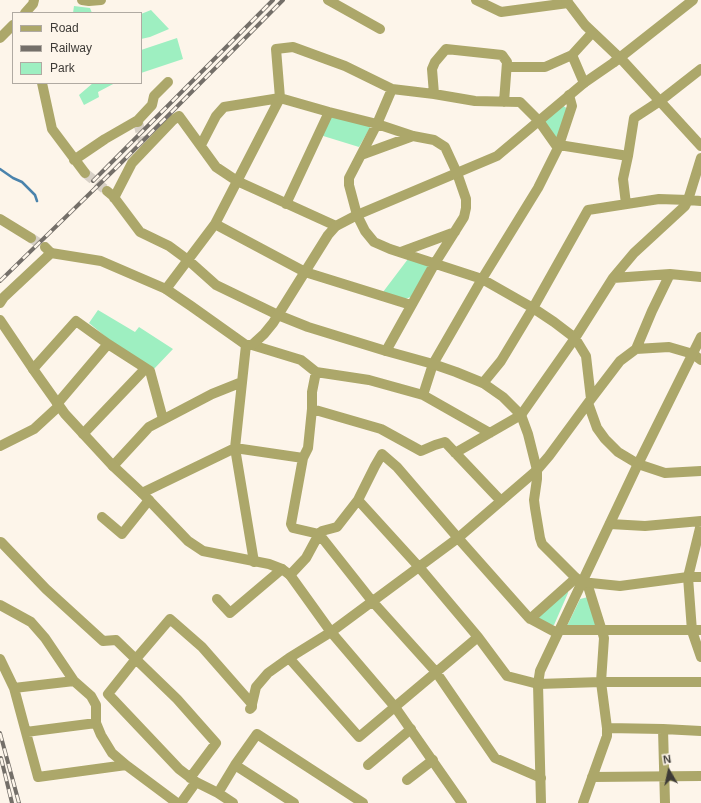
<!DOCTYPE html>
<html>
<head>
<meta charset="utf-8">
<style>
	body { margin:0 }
	#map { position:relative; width:701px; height:803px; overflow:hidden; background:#fdf5ea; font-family:Helvetica,sans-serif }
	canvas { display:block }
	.legend { position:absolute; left:12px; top:12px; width:130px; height:72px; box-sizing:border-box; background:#fdf5ea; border:1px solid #b0aaa2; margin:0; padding:5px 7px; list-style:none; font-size:12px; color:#3d3a36 }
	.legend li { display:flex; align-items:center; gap:8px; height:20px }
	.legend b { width:20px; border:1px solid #b0aaa2 }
	.north { position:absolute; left:649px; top:751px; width:40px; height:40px; -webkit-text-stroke:3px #fdf5ea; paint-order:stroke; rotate:351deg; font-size:11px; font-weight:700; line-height:16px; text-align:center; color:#3d3a36 }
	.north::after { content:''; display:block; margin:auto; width:14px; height:18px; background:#3d3a36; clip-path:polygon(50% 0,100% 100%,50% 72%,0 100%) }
</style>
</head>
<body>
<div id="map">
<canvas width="701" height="803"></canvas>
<ul class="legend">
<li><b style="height:5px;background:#aca76a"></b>Road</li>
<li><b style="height:5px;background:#746f69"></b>Railway</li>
<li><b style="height:11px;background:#9eefc1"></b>Park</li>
</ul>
<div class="north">N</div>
</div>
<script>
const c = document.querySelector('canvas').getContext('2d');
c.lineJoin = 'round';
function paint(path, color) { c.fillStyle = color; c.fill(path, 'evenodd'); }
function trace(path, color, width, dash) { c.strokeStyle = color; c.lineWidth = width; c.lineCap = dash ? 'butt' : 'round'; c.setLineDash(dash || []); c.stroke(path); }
paint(new Path2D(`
	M74 6 90 8 92 13H73Z
	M151 10 169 29 150 37 141 39V14Z
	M177 38 183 59 141 73V50Z
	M93 83H115L98 92 99 97 84 105 79 95Z
	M562 105 568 109 557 142 543 120Z
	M330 115 371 126 359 147 320 135Z
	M408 259 429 266 411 297 405 299 383 292Z
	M98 310 135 332 139 327 173 349 153 370 112 342 89 323Z
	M568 591V593L554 625 550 626 538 619V617Z
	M588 597 598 625 567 626 580 599Z`), '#9eefc1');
trace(new Path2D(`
	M0 169 13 178 22 182 35 195 37 201`), '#4a83ac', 2.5);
trace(new Path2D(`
	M138 122 144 146
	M85 173 107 191
	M31 238 45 247`), '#d7d0c6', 10, [10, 5]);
trace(new Path2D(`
	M82 0 89 1 101 0
	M328 0 380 29
	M476 0 501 12 568 3
	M25 13 33 4 34 0
	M0 38 13 25
	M507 67H545L572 55
	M42 83 52 129 85 173
	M584 83 572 55 592 33
	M392 89 377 124 349 178V185L357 215 365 231 374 242 390 249 482 279 533 308 554 322 575 338 586 356 591 399
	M434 94 432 69 435 62 446 49 502 55 507 62 504 102
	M138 122V120L152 105 154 96 168 82
	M201 145 216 116 224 107 280 98 329 112 377 124 413 136 434 140 445 147 457 173 466 199V208L464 217 435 263 386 351
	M559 145 628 156
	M361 155 413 136
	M74 160 105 139 138 120
	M107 191 113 196 140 232 169 246 188 260 216 285 278 315
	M114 198 132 163 173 120 179 116 216 167 237 181 336 226
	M286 204 329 112
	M626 204 623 179 628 156 634 118 660 101 701 69
	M0 219 31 238
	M215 224 305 272 411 305
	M45 247 51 253
	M401 252 455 232
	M613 278 670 274 701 277
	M166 289 215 224 280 98 276 49 293 47 345 66 392 89 434 94 475 101 520 102 539 121 558 148
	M246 345 235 448 254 562
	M252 345 301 360 316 372 369 380 423 395 490 433
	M636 349 652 311 670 274
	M33 369 76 321 108 344 150 371 163 419
	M483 383 501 361 533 308 588 210 659 199 688 200 701 201
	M423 395 433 364 482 279 538 188 558 148 572 106 569 95
	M588 403 597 428 605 439 618 452 638 464 665 473 701 471
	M57 404 108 344
	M312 409 381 429 421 451 435 445 445 442 501 501
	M83 434 145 369
	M0 446 34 429 59 406
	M455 453 521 415 575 338 613 278 634 253 685 206 688 200 701 158
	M303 458 291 524 293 528 319 534 372 601 436 672 495 758 541 778
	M113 466 149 427 212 394 242 382
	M142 493 235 448 303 458 308 448 312 409V392L316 372
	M358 500 419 567 478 637 507 676 538 684 601 682H701
	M102 517 122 534 149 500
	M610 524 645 526 701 521
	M701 524 688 577 692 631 701 657
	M0 542H1L46 589 103 641 116 640 177 699 216 743 190 778
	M290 575 306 558 319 534 322 531 337 527 358 500 375 466 382 454 397 467 458 538 529 618 557 633
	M217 599 230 613 282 569
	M0 605 31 622 45 638 74 681 91 696 96 705V723L101 735 112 753 126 765 177 803
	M530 619 576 578
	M559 630H701
	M289 658 359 737 478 637
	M0 659 14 688 38 777 126 765
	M14 688 74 681
	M250 709 252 707V704L256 687 268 673 289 658 331 632 458 538 537 470 549 456 591 399 620 361 636 349 669 347 693 354 701 360
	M607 728 663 729 701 731
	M663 729 665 803
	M26 732 96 723
	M235 765 294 803
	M368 765 411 729
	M592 777 701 776
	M407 780 433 760
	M218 793 235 765 257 734 363 803
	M181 803 196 782
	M233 803 218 793 196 782 179 769 108 694 135 660 170 619 202 647 252 704
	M583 803 607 736V728L601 682 604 638 602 631 587 583`), '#aca76a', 10);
trace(new Path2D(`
	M566 0 585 25 624 62 701 146
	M0 303 4 297 51 253 101 261 166 289 191 306 246 345H252L264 334 273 323 328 235 336 226 357 215 497 156 584 83 613 63 693 0
	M278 315 308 327 386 351 433 364 456 372 483 383 503 397 521 415 528 434 537 470V479L534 500 535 508 540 538 542 544 576 578 581 582 620 586 688 577H701
	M0 320 33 369 65 414 113 466 142 493 188 541 203 551 269 564 282 569 290 575 331 632 395 707 462 803
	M541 803 538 684 540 671 638 464 701 337`), '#aca76a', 10);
const rail = new Path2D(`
	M93 181 273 0
	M0 281 115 169 283 0
	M0 733 19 803
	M1 758 12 803`);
trace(rail, '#746f69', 4);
trace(rail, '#fdf5ea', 2.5, [8]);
</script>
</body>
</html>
